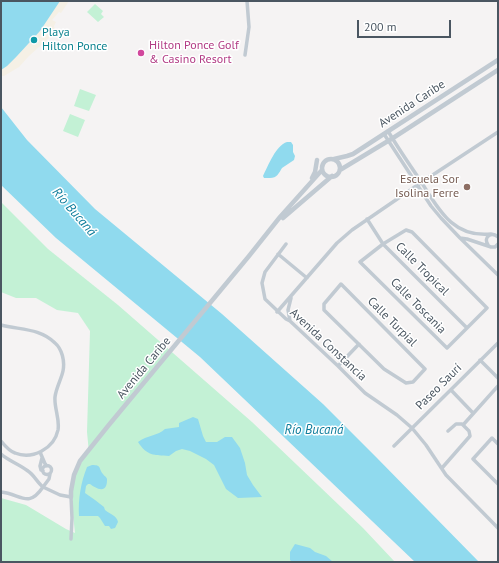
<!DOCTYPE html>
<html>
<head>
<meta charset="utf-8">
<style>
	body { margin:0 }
	#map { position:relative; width:499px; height:563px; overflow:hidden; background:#f5f3f3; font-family:"PT Sans",sans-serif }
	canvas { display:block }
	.frame { position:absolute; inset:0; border:2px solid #4a5661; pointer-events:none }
	.scale { position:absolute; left:357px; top:20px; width:94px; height:18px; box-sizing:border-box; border:2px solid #4a5661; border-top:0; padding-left:5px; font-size:12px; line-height:14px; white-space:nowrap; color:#4a5661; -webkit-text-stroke:3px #fff; paint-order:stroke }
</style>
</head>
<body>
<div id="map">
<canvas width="499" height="563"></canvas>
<div class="frame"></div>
<div class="scale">200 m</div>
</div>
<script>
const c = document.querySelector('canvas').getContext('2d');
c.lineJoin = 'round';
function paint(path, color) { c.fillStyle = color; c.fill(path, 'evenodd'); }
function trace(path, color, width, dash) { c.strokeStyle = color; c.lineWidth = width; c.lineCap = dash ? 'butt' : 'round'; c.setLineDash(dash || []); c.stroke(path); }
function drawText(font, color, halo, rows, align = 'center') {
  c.font = font + ' "PT Sans",sans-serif'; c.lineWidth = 3; c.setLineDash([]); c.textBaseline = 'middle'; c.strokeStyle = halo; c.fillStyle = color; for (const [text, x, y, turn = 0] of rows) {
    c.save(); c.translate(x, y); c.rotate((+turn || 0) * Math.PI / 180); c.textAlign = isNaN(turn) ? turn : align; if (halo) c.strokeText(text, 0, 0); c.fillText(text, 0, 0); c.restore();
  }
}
paint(new Path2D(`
	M95 4 103 11 101 14 104 17 98 22 87 12Z
	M80 89 96 95 89 111 74 106Z
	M70 114 85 120 78 137 63 131Z
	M1 202 48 249 118 305 252 422 363 528 395 562H1V498L26 505 66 529 75 533C73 510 68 484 81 463 83 459 86 456 89 453L87 432 90 331 78 313 57 310 36 298H16L1 292Z`), '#c3f1d5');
paint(new Path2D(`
	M52 1H69L61 13 59 12 52 20 56 22 54 26 55 29 51 36 29 56 19 67 4 76H1V60Z`), '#f5f0e5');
paint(new Path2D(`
	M1 1H60L40 31 17 56 7 66 1 70Z
	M1 107 27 140 95 209 222 314 323 404 377 458 479 562H415L200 357 56 238 1 185Z
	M287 142H291L293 145V152L295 156 294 160 282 168C279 173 277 178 270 178 268 178 266 178 264 178L263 176C268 166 276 145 287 142Z
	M193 417 198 419 203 436 206 442H217L225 437H232L240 448 245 463 247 475 253 485 262 497 238 498 226 489 214 465 206 459 190 451 182 449 176 451 169 456C154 455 147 456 138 442 147 435 158 436 165 429L179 427V423Z
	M92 465C102 465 98 468 103 474 105 477 106 476 107 479 107 481 107 484 106 486 103 493 94 487 90 484H88L86 486 85 493 95 500 104 507 105 510C110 514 117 516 118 522L115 528 111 529 109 526H105L100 518 98 516H79C78 499 81 482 87 467Z
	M295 544 310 548 315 552 326 556 333 562H292L290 560V552Z`), '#90daee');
trace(new Path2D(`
	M245 55 249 27 247 1
	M388 131C398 148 409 164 420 180 438 208 452 238 491 234
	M384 134 431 206 441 218 460 238 467 239 491 247H495L498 244
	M367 219 383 244 467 328
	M406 230 412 232 487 308 447 348 360 262 383 244Z
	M460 238 498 275
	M286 244 265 272 262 283 265 299 286 319 290 321 338 366 365 393 397 415 412 428 426 445 446 475 498 528
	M488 245C483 237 491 231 498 237
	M278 254 307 278
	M341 284 425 369 413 382 406 383 384 369 324 310V304Z
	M277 312 337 243 352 230 422 182 498 132
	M290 321 288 310 291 298
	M1 325C20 330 40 328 55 343 62 349 65 361 63 371 61 380 56 388 55 397 54 408 60 419 58 430 54 449 32 460 15 453 9 451 5 446 1 441
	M480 360 498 378
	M338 366 359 344
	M451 390 473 413
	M463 425 498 386
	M498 444 492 438 473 459 498 484
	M394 446 498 343
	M40 452 46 466
	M1 454C9 461 19 464 28 471 34 475 37 482 43 487 28 509 21 494 1 492
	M42 458 40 466 41 470 43 471
	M42.5 470a4.5 4.5 0 1 1 9 0a4.5 4.5 0 1 1-9 0Z
	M442 468 470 436 469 431 462 424H456L448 431
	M50 474 49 479 43 487 60 495 71 497 72 518 71 539`), '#c1cad2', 3.5);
trace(new Path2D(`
	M334 159 347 156 353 154 498 60
	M322 168a9 9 0 1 1 18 0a9 9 0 1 1-18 0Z
	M340 170 393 138 498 70
	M312 178 315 172 317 160
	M283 218 332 176
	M71 497V491L74 475 80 461 108 426 249 256 280 217 322 170`), '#c1cad2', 4.5);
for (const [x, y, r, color] of [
	[34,40,4,"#0f9aa8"],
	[141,53,4,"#d1479c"],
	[467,187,4,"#8d6e63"]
]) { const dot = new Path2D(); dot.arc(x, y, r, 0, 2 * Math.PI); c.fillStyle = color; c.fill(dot); trace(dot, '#fff', 1.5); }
drawText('12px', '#0d838f', '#fff', [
	["Playa",42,33],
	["Hilton Ponce",42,47]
], 'left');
drawText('12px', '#b23c85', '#fff', [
	["Hilton Ponce Golf",149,46],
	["& Casino Resort",149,60]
], 'left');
drawText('12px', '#4a5661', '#fff', [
	["Avenida Caribe",412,104,-33],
	["Calle Tropical",422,269,45],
	["Calle Toscania",418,306,45],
	["Calle Turpial",392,322,45],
	["Avenida Constancia",328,345,43],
	["Avenida Caribe",144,368,-50],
	["Paseo Saurí",439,387,-45]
]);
drawText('12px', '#785e54', '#fff', [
	["Escuela Sor",459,180],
	["Isolina Ferre",459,194]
], 'right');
drawText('italic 13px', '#0c7c9b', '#fff', [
	["Río Bucaná",74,212,49],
	["Río Bucaná",314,430]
]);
</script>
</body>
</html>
